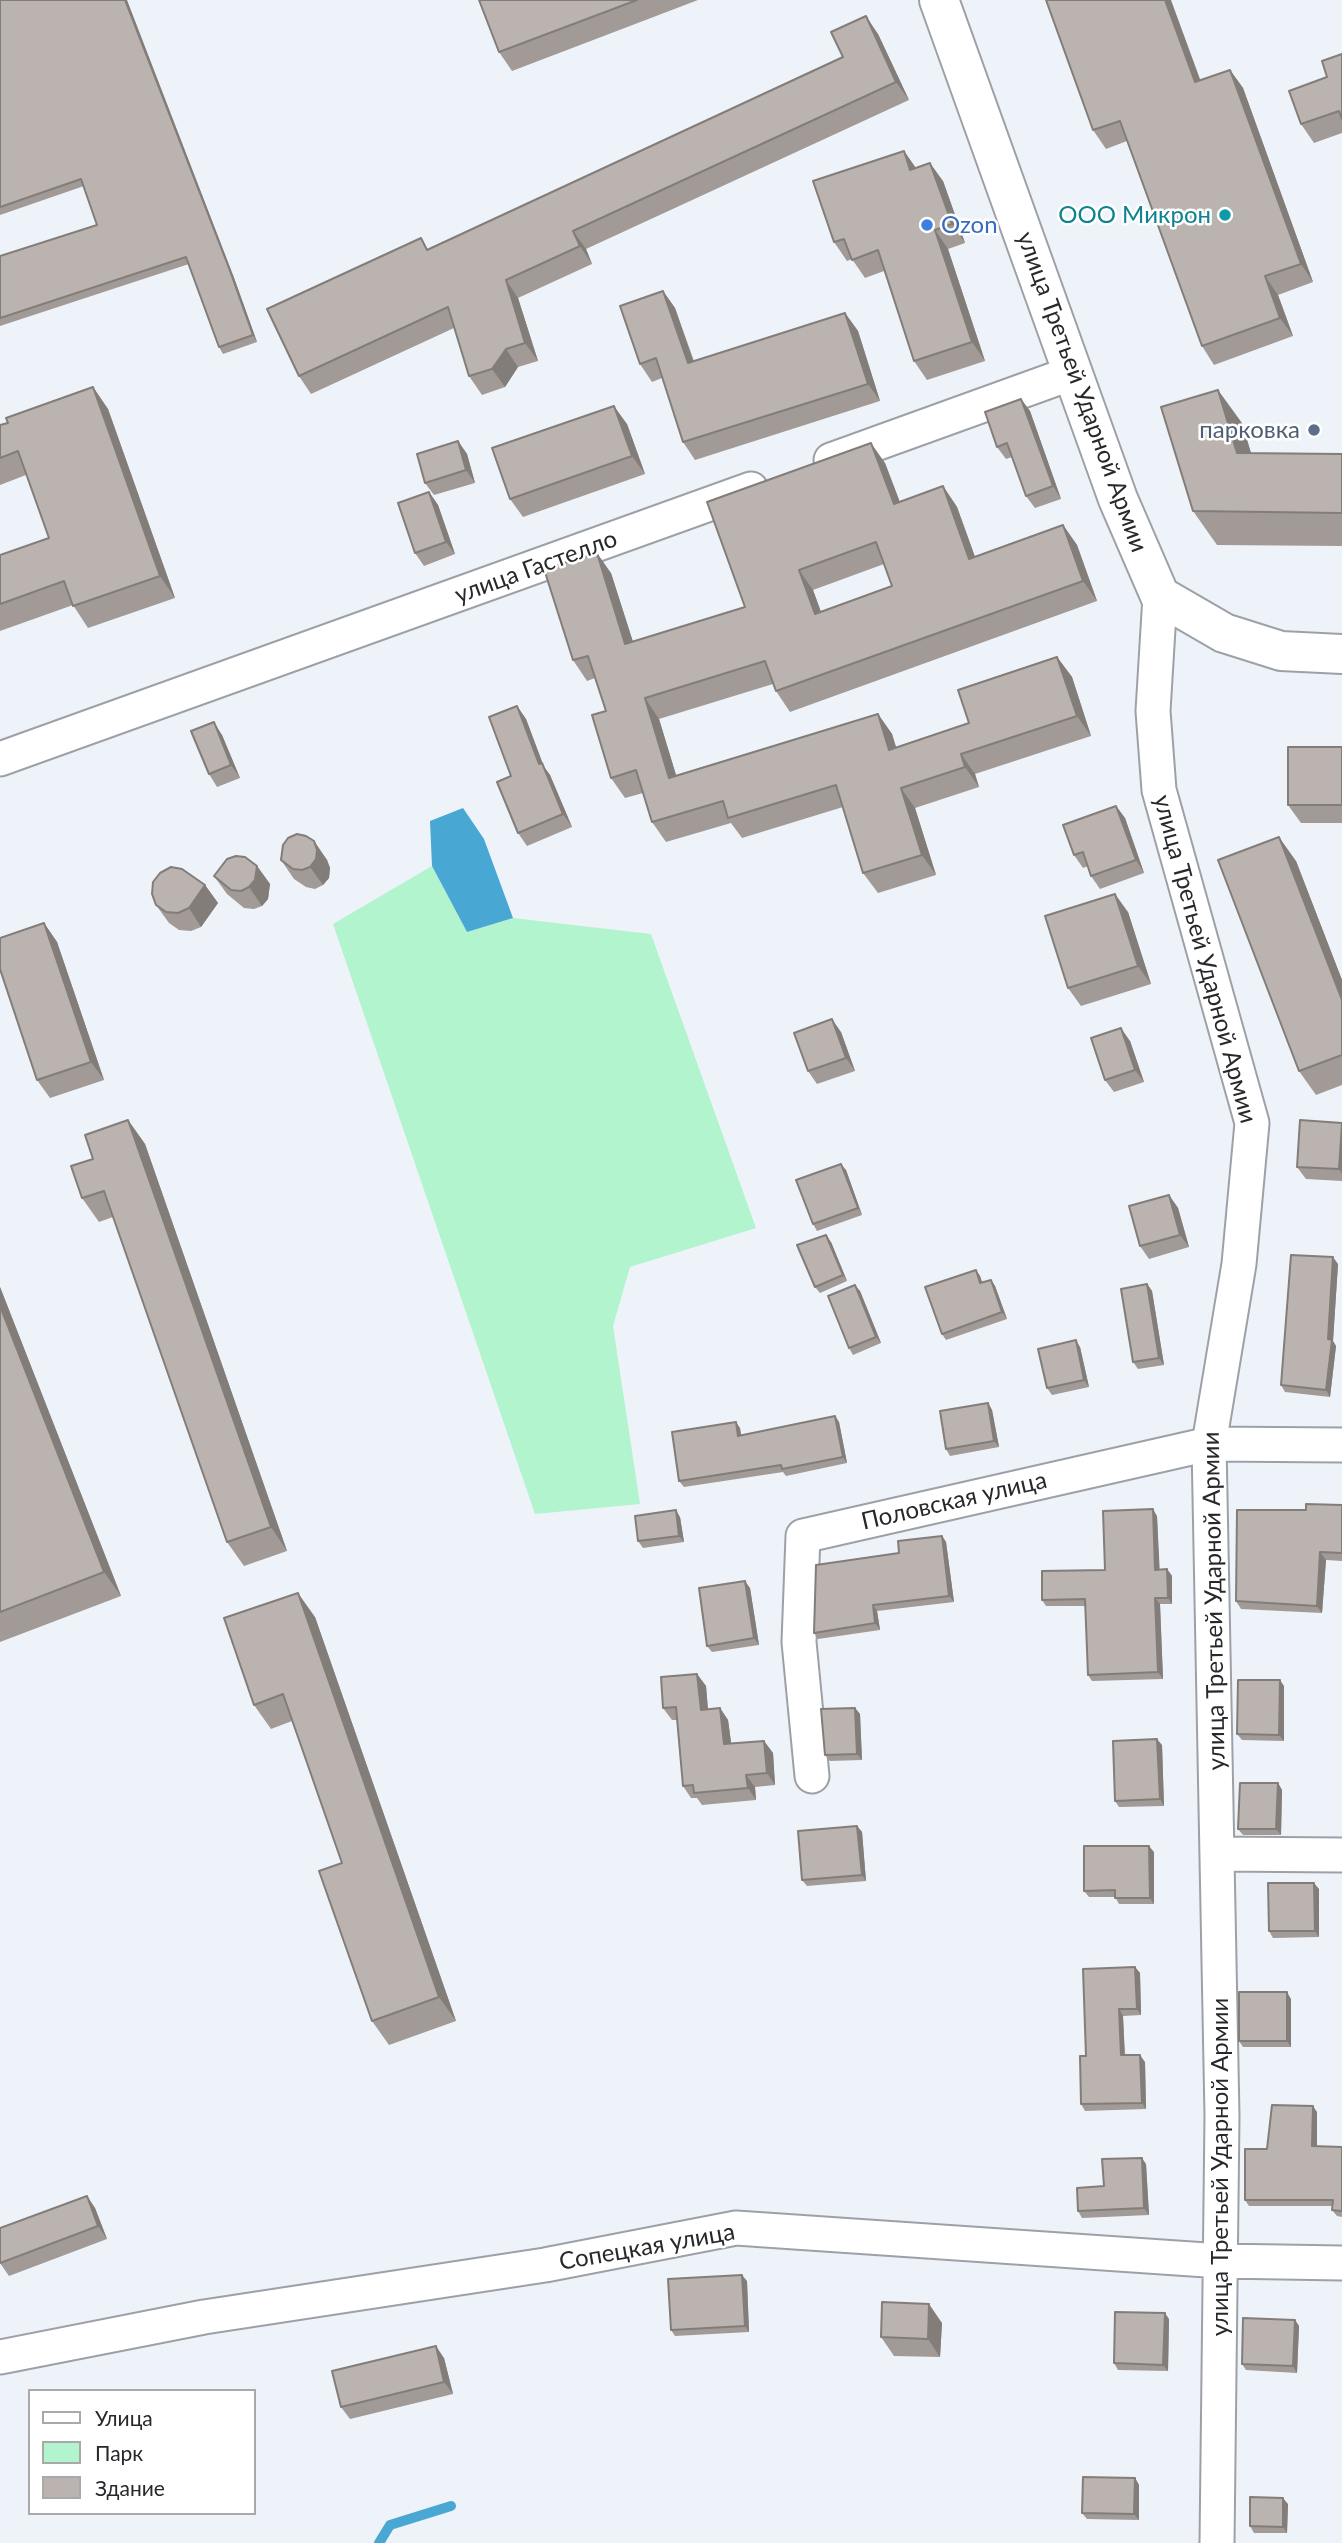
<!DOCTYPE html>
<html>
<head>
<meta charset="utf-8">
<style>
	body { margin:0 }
	#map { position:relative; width:1342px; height:2543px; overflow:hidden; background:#eef3fa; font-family:Lato,sans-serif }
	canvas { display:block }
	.legend { position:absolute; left:28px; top:2389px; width:228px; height:126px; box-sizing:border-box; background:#fff; border:2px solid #a9a9aa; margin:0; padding:9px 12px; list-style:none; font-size:21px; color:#27282b }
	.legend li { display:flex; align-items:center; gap:14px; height:35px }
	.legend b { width:35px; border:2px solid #a9a9aa }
</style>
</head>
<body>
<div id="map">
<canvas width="1342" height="2543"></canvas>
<ul class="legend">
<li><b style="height:9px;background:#fff"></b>Улица</li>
<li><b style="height:19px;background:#b1f4cd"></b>Парк</li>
<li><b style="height:19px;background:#bbb3af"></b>Здание</li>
</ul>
</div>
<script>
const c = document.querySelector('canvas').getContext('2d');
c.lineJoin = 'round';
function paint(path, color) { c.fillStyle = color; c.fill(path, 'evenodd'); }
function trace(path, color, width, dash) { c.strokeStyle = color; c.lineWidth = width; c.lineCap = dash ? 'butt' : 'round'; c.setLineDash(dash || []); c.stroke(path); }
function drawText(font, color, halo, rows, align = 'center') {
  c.font = font + ' Lato,sans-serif'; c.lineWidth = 5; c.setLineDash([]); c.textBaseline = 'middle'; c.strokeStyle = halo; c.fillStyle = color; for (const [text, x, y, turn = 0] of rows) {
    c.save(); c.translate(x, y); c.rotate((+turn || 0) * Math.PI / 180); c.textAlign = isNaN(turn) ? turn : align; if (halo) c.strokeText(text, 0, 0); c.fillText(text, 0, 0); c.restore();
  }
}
paint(new Path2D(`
	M432 866 467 932 513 918 651 934 756 1228 630 1267 613 1326 640 1504 535 1514 333 924Z`), '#b1f4cd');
paint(new Path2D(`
	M463 808 484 839 513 918 467 932 432 866 430 821Z`), '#49a7d3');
trace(new Path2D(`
	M379 2543 390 2525 451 2506`), '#49a7d3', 10);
const minor = new Path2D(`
	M831 460 1072 373
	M1160 596 1153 711 1159 790 1252 1123 1239 1264 1209 1444 1222 2116 1217 2543
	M0 759 751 489
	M812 1776 799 1642 803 1536 1209 1444 1342 1445
	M1218 1854 1342 1855
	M0 2357 204 2317 545 2265 736 2228 1221 2261 1342 2263`);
const secondary = new Path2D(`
	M939 0 1118 499 1160 596 1224 633 1281 651 1342 654`);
trace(minor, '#9da1a7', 37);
trace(secondary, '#9da1a7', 42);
trace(minor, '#fff', 33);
trace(secondary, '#fff', 38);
paint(new Path2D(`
	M0 0 233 275 257 342 223 354 219 347 189 264 0 326V256L97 225 84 186 0 215Z
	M479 0H698L512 71 499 52Z
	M878 34 909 100 586 249 592 264 518 298 538 361 518 367 505 387 482 395 469 376 454 328 311 394 299 376 428 249 843 57Z
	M1342 54V133L1314 143 1301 124 1327 77Z
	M1230 70 1243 88 1313 282 1278 295 1293 336 1214 365 1202 346 1127 141 1106 149 1093 130 1201 80Z
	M904 151 916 168 943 181 965 243 948 249 985 361 927 380 914 361 884 271 865 278 852 259 847 261 834 242Z
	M663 291 675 308 694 361 845 313 858 331 880 401 695 460 683 442 662 378 652 382 640 364Z
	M93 387 108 409 175 598 88 628 73 605 0 631V555L49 538 26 475 0 485V425Z
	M1021 399 1030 411 1061 499 1035 508 1026 496 1012 457 1006 459 997 447Z
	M1242 423 1251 453 1342 454V546L1217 545 1193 511Z
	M627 424 645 474 523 517 510 499Z
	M458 441 467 454 475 483 434 495 425 483Z
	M885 463 900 502 943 486 957 507 975 557 1063 525 1077 545 1097 601 790 712 776 691 773 684 659 719 676 775 878 714 892 734 896 747 969 723 1057 657 1072 677 1091 736 975 774 979 787 915 808 936 875 878 893 863 873 843 807 742 838 731 823 666 842 652 822 643 793 625 798 611 778 606 711 595 678 587 681 573 660 611 573 633 642 745 607ZM884 564 892 586 821 612 813 590Z
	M429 492 438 505 455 554 424 566 415 553Z
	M517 706 526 719 544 767 550 775 572 827 527 846 518 833 511 776Z
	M222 735 240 778 217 787 209 774Z
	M1342 747V823H1301L1288 805Z
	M1116 806 1125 818 1144 873 1100 889 1091 876 1088 866 1083 868 1074 855Z
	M314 841 327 860 330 868 329 878 323 885 315 889 306 887 294 879 281 860Z
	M1296 861 1342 980V1085L1316 1095 1299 1071Z
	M257 866 270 884 268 899 262 906 254 909 244 908 227 894 214 876Z
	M205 885 218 903 201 927 191 931 179 930 169 923 156 905Z
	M1128 912 1151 984 1081 1006 1068 988Z
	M44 923 57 942 104 1080 50 1098 37 1080Z
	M841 1032 855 1071 817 1084 808 1071Z
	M1130 1041 1144 1082 1114 1092 1105 1080Z
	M128 1120 145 1144 287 1551 244 1566 227 1542 113 1217 99 1222 82 1198 93 1159Z
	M1342 1123V1181L1306 1179 1297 1167Z
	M846 1170 862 1215 817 1231 813 1224Z
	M1169 1195 1178 1208 1189 1247 1149 1259 1140 1246Z
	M831 1242 847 1281 820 1293 815 1287Z
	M1338 1264 1333 1341 1336 1346 1330 1397 1285 1392 1281 1385Z
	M976 1270 980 1276 982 1283 991 1280 995 1286 1007 1319 946 1340 942 1334Z
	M1147 1284 1152 1291 1164 1365 1138 1369 1133 1362Z
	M0 1287 121 1596 0 1642Z
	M860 1291 881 1343 853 1355 849 1348Z
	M1080 1347 1089 1387 1052 1395 1047 1388Z
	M988 1403 992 1410 999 1447 950 1456 946 1449Z
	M835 1416 839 1422 847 1463 786 1476 783 1472 684 1487 679 1481 740 1428 741 1435Z
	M1342 1505V1561L1326 1560 1322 1613 1241 1609 1236 1601 1306 1510Z
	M1157 1516 1159 1570 1167 1569 1172 1576V1604H1160L1163 1679 1092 1681 1088 1675 1086 1606H1046L1042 1600 1105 1570Z
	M680 1517 684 1542 643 1548 638 1541Z
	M942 1536 946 1542 954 1602 877 1611 880 1630 818 1639 814 1633 899 1553Z
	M750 1588 759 1645 712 1652 707 1646Z
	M315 1617 456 2021 389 2045 372 2021 342 1863 292 1721 271 1729 254 1705Z
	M697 1674 706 1686 708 1710 720 1708 728 1720 731 1743 764 1741 773 1753 775 1785 755 1787 756 1800 702 1805 697 1798H691L683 1786 677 1720H672L663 1708Z
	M1284 1686V1741L1242 1740 1237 1734Z
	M855 1708 860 1714 862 1760 830 1761 825 1755Z
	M1162 1745 1164 1806 1119 1807 1115 1801Z
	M1278 1783 1282 1790 1281 1835H1243L1238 1829Z
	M857 1826 862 1832 866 1881 807 1886 802 1880Z
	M1154 1852V1904H1119L1115 1897H1089L1084 1891Z
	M1319 1889V1937L1273 1938 1269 1931Z
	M1135 1967 1140 1973 1141 2015 1123 2016 1125 2055 1145 2062 1146 2109 1085 2111 1081 2104 1086 2056Z
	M1291 1999V2047H1243L1239 2041Z
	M1317 2112V2146L1342 2147V2217L1337 2216 1332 2210 1333 2206H1249L1245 2200 1267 2149Z
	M1146 2164 1149 2215 1082 2218 1078 2211 1104 2186Z
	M87 2196 95 2208 107 2239 9 2276 0 2263Z
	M747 2281 749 2332 675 2336 671 2330Z
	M1169 2319 1168 2371 1118 2370 1114 2363Z
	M1295 2320 1299 2326 1297 2373 1246 2370 1242 2364Z
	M942 2323 940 2357 894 2356 881 2337Z
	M444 2358 453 2394 350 2419 341 2407Z
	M1135 2478 1139 2485V2520L1087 2519 1082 2513Z
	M1288 2504 1287 2533H1254L1250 2526Z`), '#a19a96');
paint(new Path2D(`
	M125 0H127L233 275 257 342 253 335Z
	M1165 0H1171L1208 101 1195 82Z
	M866 16 878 34 909 100 896 82Z
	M1230 70 1243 88 1313 282 1301 264Z
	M904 151 917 170H910Z
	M930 163 943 181 965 243 952 224Z
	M935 230 948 249 985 361 972 342Z
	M573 231 586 249 592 264 580 246Z
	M1265 276 1278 295 1293 336 1280 318Z
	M506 280 518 298 538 361 525 343Z
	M663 291 675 308 700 381 688 363Z
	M845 313 858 331 880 401 868 384Z
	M506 349 518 367 505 387 492 369Z
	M93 387 108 409 175 598 160 576Z
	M1218 390 1242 423 1261 486 1237 453Z
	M1021 399 1030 411 1061 499 1053 486Z
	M614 406 627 424 645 474 632 456Z
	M458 441 467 454 475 483 466 470Z
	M871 443 885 463 908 524 894 504Z
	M943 486 957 507 983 579 969 559Z
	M429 492 438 505 455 554 446 542Z
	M1063 525 1077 545 1097 601 1083 581Z
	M597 553 611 573 640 664 625 644Z
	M799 570 813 590 829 634 815 614Z
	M1057 657 1072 677 1091 736 1077 716Z
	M645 698 659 719 683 798 669 778Z
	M517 706 526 719 544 767 550 775 572 827 563 814 539 764Z
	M878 714 892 734 903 770 889 750Z
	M214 722 222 735 240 778 231 765Z
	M961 754 975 774 979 787 965 767Z
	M901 788 915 808 936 875 922 855Z
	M1116 806 1125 818 1144 873 1136 860Z
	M1279 837 1296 861 1342 980V1000Z
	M314 841 327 860 330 868 329 878 323 885 310 867Z
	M257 866 270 884 268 899 262 906 249 887Z
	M205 885 218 903 201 927 189 908Z
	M1115 894 1128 912 1151 984 1138 966Z
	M44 923 57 942 104 1080 91 1062Z
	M832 1019 841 1032 855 1071 846 1058Z
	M1121 1028 1130 1041 1144 1082 1135 1070Z
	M128 1120 145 1144 287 1551 271 1527Z
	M1342 1123V1174L1339 1169Z
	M841 1164 846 1170 862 1215 858 1208Z
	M1169 1195 1178 1208 1189 1247 1180 1235Z
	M826 1235 831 1242 847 1281 843 1275Z
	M1333 1257 1338 1264 1333 1341 1336 1346 1330 1397 1326 1390Z
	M976 1270 980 1276 985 1290 980 1283Z
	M991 1280 995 1286 1007 1319 1002 1312Z
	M1147 1284 1152 1291 1164 1365 1159 1358Z
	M855 1285 860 1291 881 1343 876 1337Z
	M0 1287 121 1596 104 1572 0 1306Z
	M1076 1340 1080 1347 1089 1387 1084 1380Z
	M988 1403 992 1410 999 1447 994 1441Z
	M835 1416 839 1422 847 1463 843 1457Z
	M736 1422 740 1428 742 1442 738 1436Z
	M1153 1509 1157 1516 1160 1576 1155 1570Z
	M676 1510 680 1517 684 1542 679 1536Z
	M942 1536 946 1542 954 1602 949 1596Z
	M1320 1552 1326 1560 1322 1613 1317 1606Z
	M1167 1569 1172 1576V1604L1168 1598Z
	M745 1581 750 1588 759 1645 754 1638Z
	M298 1593 315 1617 456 2021 439 1997Z
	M1155 1598 1160 1604 1163 1679 1158 1672Z
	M873 1605 877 1611 880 1630 875 1623Z
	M697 1674 706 1686 709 1722 701 1710Z
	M1280 1680 1284 1686V1741L1279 1735Z
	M720 1708 728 1720 733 1756 724 1744Z
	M855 1708 860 1714 862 1760 857 1754Z
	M1157 1739 1162 1745 1164 1806 1160 1799Z
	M764 1741 773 1753 775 1785 767 1773Z
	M746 1775 755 1787 756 1800 748 1788Z
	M1278 1783 1282 1790 1281 1835 1276 1829Z
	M857 1826 862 1832 866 1881 862 1875Z
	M1149 1846 1154 1852V1904L1150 1898Z
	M1314 1883 1319 1889V1937L1315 1931Z
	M1135 1967 1140 1973 1141 2015 1137 2009Z
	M1287 1992 1291 1999V2047L1287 2041Z
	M1119 2009 1123 2016 1125 2062 1121 2055Z
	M1140 2055 1145 2062 1146 2109 1142 2103Z
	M1313 2106 1317 2112V2152L1312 2146Z
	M1142 2158 1146 2164 1149 2215 1144 2208Z
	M87 2196 95 2208 107 2239 98 2226Z
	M742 2275 747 2281 749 2332 745 2326Z
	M929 2304 942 2323 940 2357 928 2339Z
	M1165 2313 1169 2319 1168 2371 1163 2365Z
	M1295 2320 1299 2326 1297 2373 1293 2366Z
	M436 2346 444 2358 453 2394 444 2382Z
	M1135 2478 1139 2485V2520L1134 2514Z
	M1283 2498 1288 2504 1287 2533 1283 2527Z`), '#837d7a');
const building = new Path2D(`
	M0 0H125L229 268 253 335 219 347 186 257 0 318V256L97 225 81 179 0 207Z
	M479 0H637L499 52Z
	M1046 0H1165L1195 82 1230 70 1301 264 1265 276 1280 318 1202 346 1120 121 1093 130Z
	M866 16 896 82 573 231 580 246 506 280 525 343 506 349 492 369 469 376 448 307 299 376 267 309 421 238 427 250 843 57 831 32Z
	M1342 54V119L1339 111 1301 124 1289 91 1327 77 1322 61Z
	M904 151 910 170 930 163 952 224 935 230 972 342 914 361 878 250 852 260 844 239 834 242 813 181Z
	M663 291 688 363 845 313 868 384 683 442 656 358 640 364 620 306Z
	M93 387 160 576 73 606 64 581 0 604V555L49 538 18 451 0 458V425L8 423 6 418Z
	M1218 390 1237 453 1342 454V513L1193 511 1161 407Z
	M1021 399 1053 486 1026 496 1007 443 997 447 985 412Z
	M614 406 632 456 510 499 492 448Z
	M458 441 466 470 425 483 417 454Z
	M871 443 894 504 943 486 969 559 1063 525 1083 581 776 691 765 661 645 698 669 778 878 714 889 750 969 723 958 690 1057 657 1077 716 961 754 965 767 901 788 922 855 863 873 836 785 728 818 723 801 652 822 636 770 611 778 592 715 606 711 588 656 573 660 544 569 597 553 625 644 745 607 707 502ZM876 542 892 586 815 614 799 570Z
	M429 492 446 542 415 553 398 503Z
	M517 706 539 764 542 763 563 814 518 833 497 782 511 776 489 717Z
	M214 722 231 765 209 774 191 731Z
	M1288 747H1342V805H1288Z
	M1116 806 1136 860 1091 876 1083 852 1074 855 1063 825Z
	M297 834 306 836 314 841 317 850 316 859 310 867 302 870 293 869 281 860 283 845 288 838Z
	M1279 837 1342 1000V1055L1299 1071 1218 860Z
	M236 856 245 857 257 866 255 880 249 887 241 891 231 890 214 876 227 859Z
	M171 867 182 869 205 885 189 908 178 913 166 912 156 905 152 894 153 882 160 873Z
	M1115 894 1138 966 1068 988 1045 916Z
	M44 923 91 1062 37 1080 0 969V938Z
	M832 1019 846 1058 808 1071 794 1033Z
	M1121 1028 1135 1070 1105 1080 1091 1038Z
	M128 1120 271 1527 227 1542 104 1191 82 1198 71 1166 93 1159 85 1135Z
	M1300 1120 1342 1123 1339 1169 1297 1167Z
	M841 1164 858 1208 813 1224 796 1180Z
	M1169 1195 1180 1235 1140 1246 1129 1206Z
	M826 1235 843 1275 815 1287 797 1245Z
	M1291 1255 1333 1257 1328 1339 1332 1340 1326 1390 1281 1385Z
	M976 1270 980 1283 991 1280 1002 1312 942 1334 925 1287Z
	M1147 1284 1159 1358 1133 1362 1121 1289Z
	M855 1285 876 1337 849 1348 828 1296Z
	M0 1306 104 1572 0 1612Z
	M1076 1340 1084 1380 1047 1388 1038 1349Z
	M988 1403 994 1441 946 1449 940 1411Z
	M835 1416 843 1457 782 1469 781 1465 679 1481 672 1432 736 1422 738 1436Z
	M1306 1504 1342 1505V1553L1320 1552 1317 1606 1236 1601 1237 1510H1306Z
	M1153 1509 1155 1570 1167 1569 1168 1598H1155L1158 1672 1088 1675 1085 1599 1042 1600V1571L1105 1570 1103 1511Z
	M676 1510 679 1536 638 1541 635 1516Z
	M942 1536 949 1596 873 1605 875 1623 814 1633 816 1565 899 1553 898 1541Z
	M745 1581 754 1638 707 1646 699 1588Z
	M298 1593 439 1997 372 2021 319 1871 342 1863 283 1694 254 1705 224 1618Z
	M697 1674 701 1710 720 1708 724 1744 764 1741 767 1773 746 1775 748 1788 694 1793 693 1785 683 1786 676 1707 663 1708 661 1677Z
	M1238 1680H1280L1279 1735 1237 1734Z
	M855 1708 857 1754 825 1755 821 1709Z
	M1157 1739 1160 1799 1115 1801 1113 1741Z
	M1240 1783H1278L1276 1829H1238Z
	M857 1826 862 1875 802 1880 798 1831Z
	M1084 1846H1149L1150 1898H1115V1890L1084 1891Z
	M1268 1883H1314L1315 1931H1269Z
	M1135 1967 1137 2009H1119L1121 2055H1140L1142 2103 1081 2104 1080 2056H1086L1083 1969Z
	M1239 1992H1287V2041H1239Z
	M1272 2105 1313 2106 1312 2146 1342 2147V2211L1332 2210 1333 2200H1245V2149H1267Z
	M1142 2158 1144 2208 1078 2211 1077 2188 1104 2186 1102 2159Z
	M87 2196 98 2226 0 2263V2228Z
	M742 2275 745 2326 671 2330 668 2279Z
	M882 2302 929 2304 928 2339 881 2337Z
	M1115 2312 1165 2313 1163 2365 1114 2363Z
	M1243 2318 1295 2320 1293 2366 1242 2364Z
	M436 2346 444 2382 341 2407 332 2371Z
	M1083 2477 1135 2478 1134 2514 1082 2513Z
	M1250 2497 1283 2498V2527L1250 2526Z`);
paint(building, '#bbb3af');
trace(building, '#837d7a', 2);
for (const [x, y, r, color] of [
	[1225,215,7,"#0f9aa8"],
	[927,225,7,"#3f7fe0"],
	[1314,430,7,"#5c6f8a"]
]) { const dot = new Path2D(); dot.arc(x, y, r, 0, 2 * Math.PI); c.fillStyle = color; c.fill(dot); trace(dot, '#fff', 2.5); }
drawText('24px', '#0d838f', '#fff', [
	["ООО Микрон",1211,215]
], 'right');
drawText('24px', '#366cbe', '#fff', [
	["Ozon",941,225]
], 'left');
drawText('24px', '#27282b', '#fff', [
	["улица Третьей Ударной Армии",1082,392,70],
	["улица Гастелло",536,567,-20],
	["улица Третьей Ударной Армии",1205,959,75],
	["Половская улица",954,1501,-13],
	["улица Третьей Ударной Армии",1214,1601,-91],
	["улица Третьей Ударной Армии",1220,2167,-90],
	["Сопецкая улица",647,2247,-10]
]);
drawText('24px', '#4e5e75', '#fff', [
	["парковка",1300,430]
], 'right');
</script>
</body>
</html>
